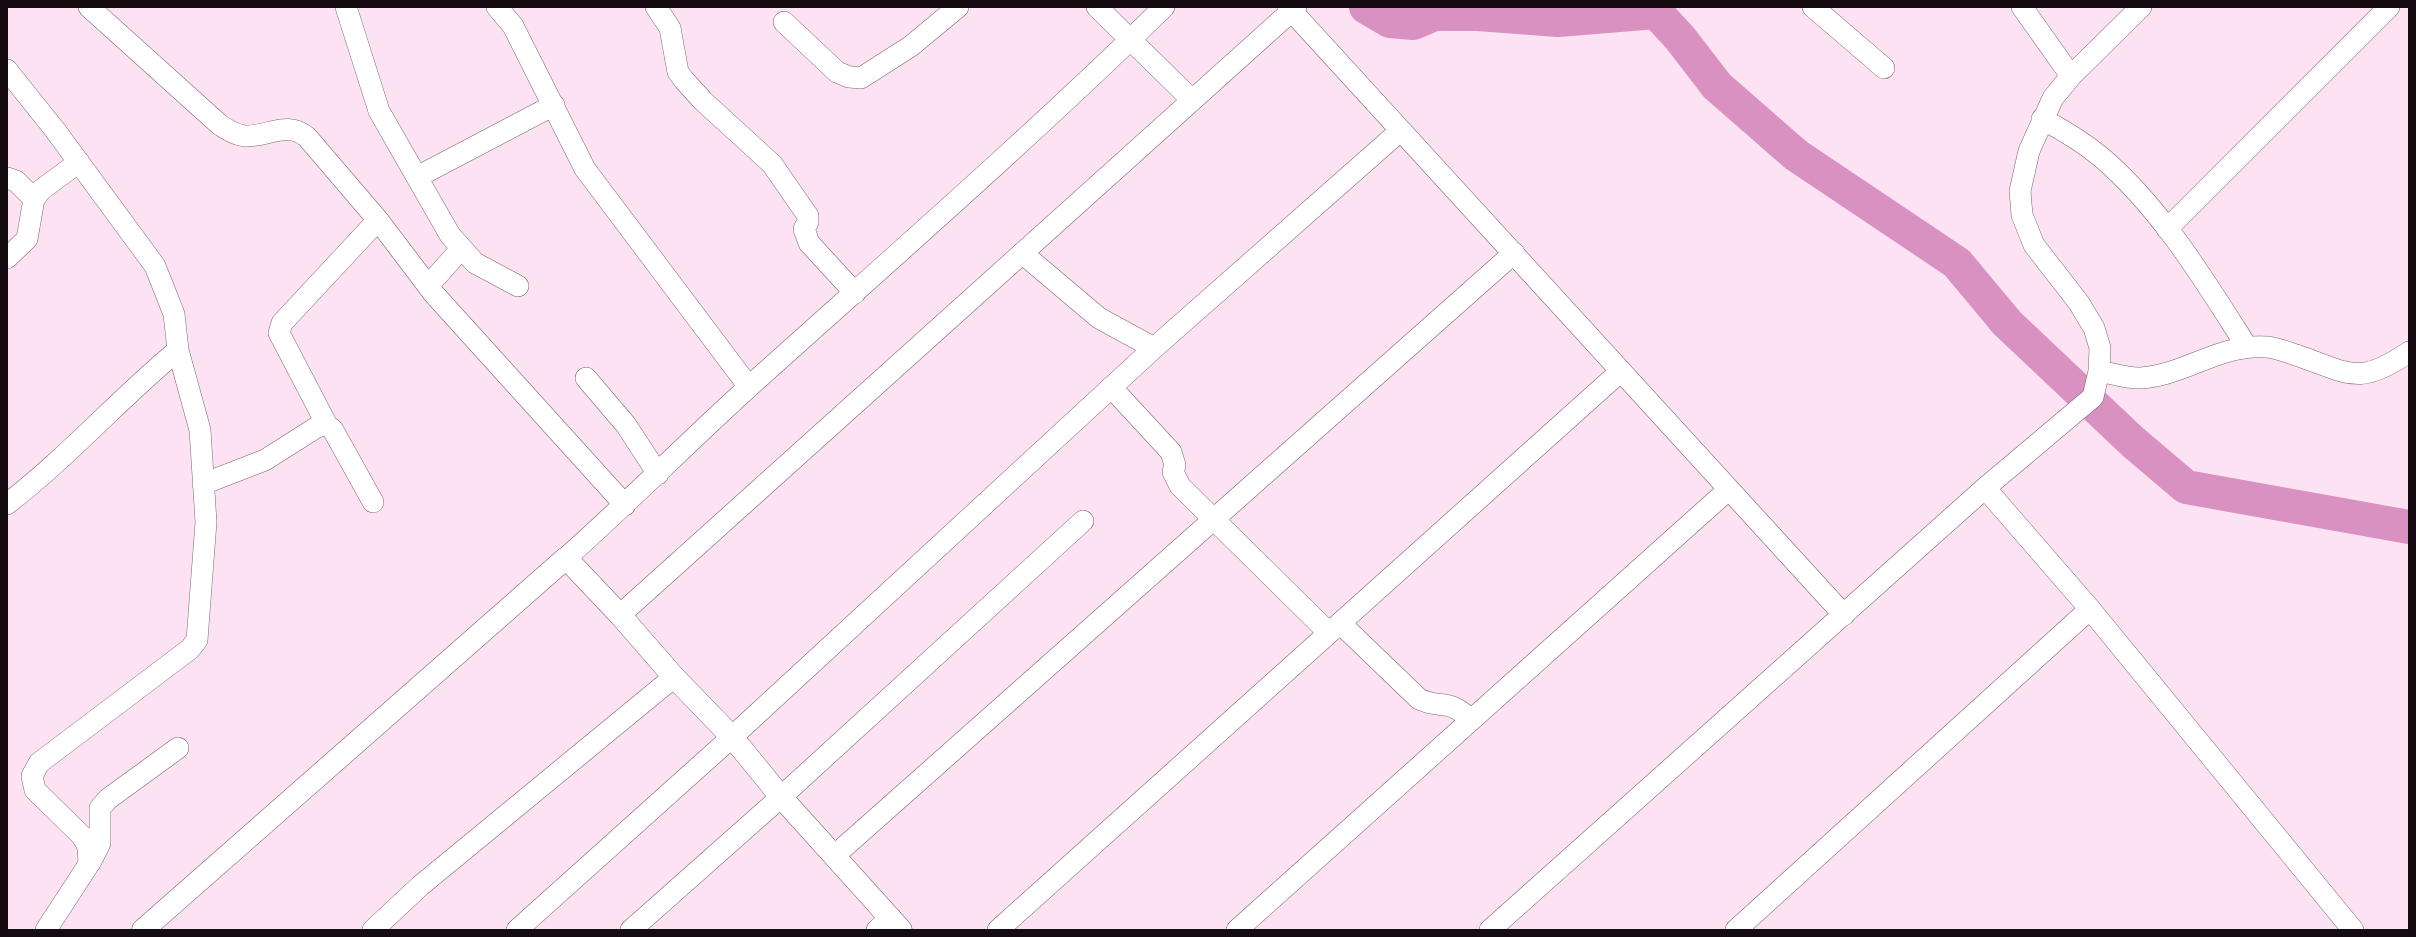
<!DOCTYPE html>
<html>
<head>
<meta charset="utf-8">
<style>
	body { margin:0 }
	#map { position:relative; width:2416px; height:937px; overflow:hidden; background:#fce2f2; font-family:"DM Sans",sans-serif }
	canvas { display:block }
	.frame { position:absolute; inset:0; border:8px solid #150c12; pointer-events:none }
</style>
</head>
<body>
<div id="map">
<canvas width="2416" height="937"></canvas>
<div class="frame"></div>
</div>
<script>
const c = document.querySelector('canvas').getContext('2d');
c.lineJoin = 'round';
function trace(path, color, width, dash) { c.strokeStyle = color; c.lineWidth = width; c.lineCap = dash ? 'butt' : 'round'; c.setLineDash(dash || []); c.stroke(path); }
trace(new Path2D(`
	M1366 7 1390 21 1413 23 1434 14H1478L1558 20 1656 12 1680 38 1717 86 1796 155 1957 263 2007 323 2133 442 2186 487 2409 527`), '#d891c1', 34);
const minor = new Path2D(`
	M89 7 220 125C228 130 235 135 245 136 268 137 287 120 307 137L378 220 434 294 625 505
	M346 7 379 111 450 235 475 263 518 286
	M497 7 513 26 585 169 749 387
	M656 7 670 28 678 72 684 80 703 101 772 164 808 216V222L804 229 809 243 855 293
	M1097 7 1192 100
	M1288 7 1844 615
	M1813 7 1884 68
	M2022 7 2071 76
	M784 22 837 72 849 77 861 78 911 46 958 7
	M7 70 55 130 155 266 174 314 178 350 200 430 206 522 197 640 190 649 39 763 32 776 35 790 82 836 88 846 89 864 46 930
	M2042 119C2063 130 2083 142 2101 157 2161 208 2205 281 2247 347
	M417 177 554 105
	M7 178 16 181 34 199
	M2167 229 2389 7
	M1022 253 1099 318 1154 348
	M7 258 27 239 34 199 41 190 79 162
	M428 286 461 249
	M2099 371C2111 373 2128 379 2141 378 2185 375 2221 343 2267 347 2277 348 2287 352 2296 355 2349 373 2358 387 2409 352
	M586 378 626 425 658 474
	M1111 387 1171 452 1175 465 1173 472 1180 486 1329 633
	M327 425 279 333 282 323 378 220
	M203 484 265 460 317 427 327 425 333 430 373 502
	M1985 488 2090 609 2353 930
	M7 504C68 457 119 399 178 350
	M566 558C629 502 689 441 751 385 890 260 1031 137 1164 7
	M620 615 1296 7
	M1340 623 1419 699C1443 710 1447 697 1471 720
	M834 856 1514 253
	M90 863 100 843V808L108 799 178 748
	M373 930 420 886 674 677
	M517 930 732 737 1154 348 1400 131
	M631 930 781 797 1083 521
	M877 930 891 918
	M998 930 1621 371
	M1237 930 1728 490
	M1490 930 1985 488 2093 397 2099 371 2100 348 2094 328 2079 303 2034 245 2022 215 2020 191 2029 151 2053 98 2071 76 2141 7
	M1736 930 2090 609`);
const tertiary = new Path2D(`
	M143 930 566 558 620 615 674 677 732 737 781 797 901 930`);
trace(minor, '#7c6573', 22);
trace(tertiary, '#7c6573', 23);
trace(minor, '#fff', 21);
trace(tertiary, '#fff', 22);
</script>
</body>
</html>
